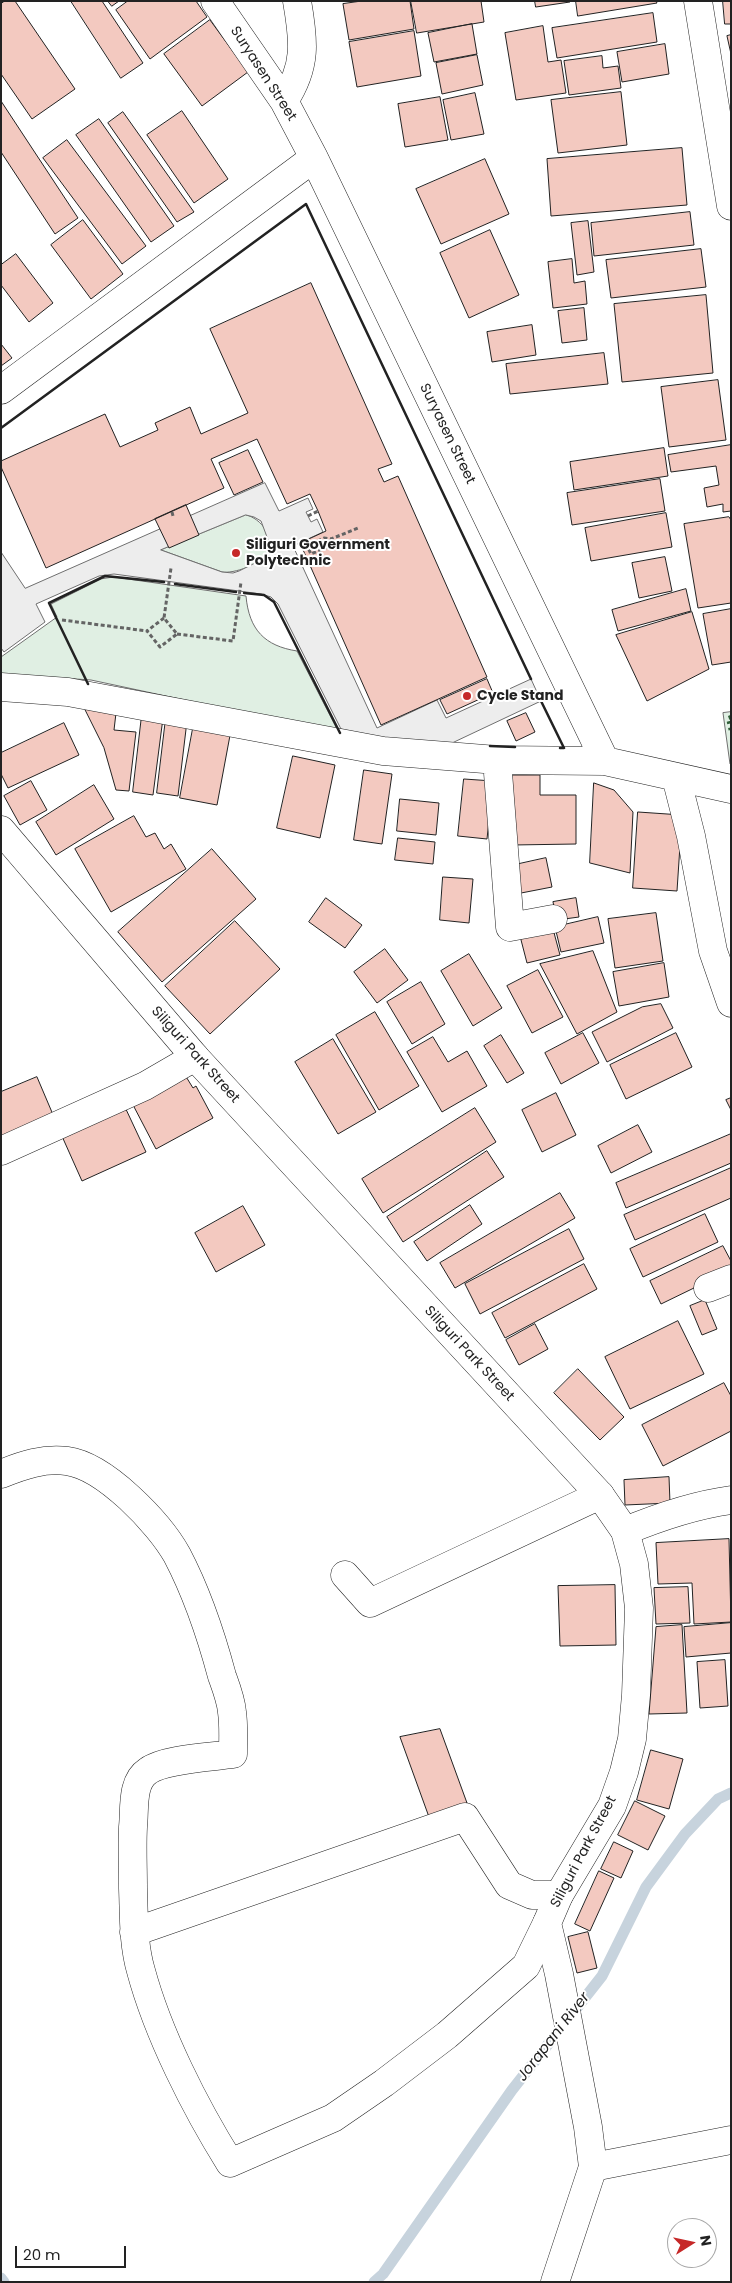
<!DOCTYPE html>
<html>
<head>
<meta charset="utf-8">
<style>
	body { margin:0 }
	#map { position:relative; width:732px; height:2283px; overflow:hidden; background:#fff; font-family:Poppins,sans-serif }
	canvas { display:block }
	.frame { position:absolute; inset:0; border:2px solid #222; pointer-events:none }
	.north { position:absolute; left:667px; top:2218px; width:50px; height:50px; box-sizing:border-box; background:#fff; border:1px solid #a7a7a7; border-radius:50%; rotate:80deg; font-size:14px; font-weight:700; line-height:20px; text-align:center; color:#222 }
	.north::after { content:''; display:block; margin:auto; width:18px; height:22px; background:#c62828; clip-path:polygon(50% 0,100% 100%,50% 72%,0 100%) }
	.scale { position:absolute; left:15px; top:2246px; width:111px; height:22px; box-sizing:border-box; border:2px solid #222; border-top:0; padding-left:6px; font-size:15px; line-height:18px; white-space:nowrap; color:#222; -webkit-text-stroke:4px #fff; paint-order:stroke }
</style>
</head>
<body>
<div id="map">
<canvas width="732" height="2283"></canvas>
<div class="frame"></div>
<div class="north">N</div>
<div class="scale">20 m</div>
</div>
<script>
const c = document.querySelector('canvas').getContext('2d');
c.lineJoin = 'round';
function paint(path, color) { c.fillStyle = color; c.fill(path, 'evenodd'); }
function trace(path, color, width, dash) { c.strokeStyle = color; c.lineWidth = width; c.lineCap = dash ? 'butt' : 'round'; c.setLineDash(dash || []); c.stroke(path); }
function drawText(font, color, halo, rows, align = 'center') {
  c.font = font + ' Poppins,sans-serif'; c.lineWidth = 4; c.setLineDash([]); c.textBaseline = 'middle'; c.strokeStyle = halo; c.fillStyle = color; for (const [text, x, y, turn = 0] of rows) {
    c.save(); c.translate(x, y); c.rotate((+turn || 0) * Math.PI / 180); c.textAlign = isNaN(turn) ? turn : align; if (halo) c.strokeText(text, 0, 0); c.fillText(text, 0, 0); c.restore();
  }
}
const green = new Path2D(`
	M246 515C261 518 276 538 267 554 262 564 233 574 222 572L161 550Z
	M114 577 246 596C249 630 265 646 297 651L339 733 91 680 1 674V657L57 617 51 604 101 579Z
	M731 712V764H730L723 713Z`);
paint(green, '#e0efe3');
trace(green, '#6f6f6f', 1);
const parking = new Path2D(`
	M265 483 279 511 308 498 313 509 306 512 311 522 317 519 323 532 293 546 377 728 437 700 446 718 531 679 541 701 452 743 386 742 344 735 278 604 271 597 261 594 114 574 99 576 36 604 45 622 4 652 1 648V552L25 588ZM246 515 254 517 261 521 270 545 269 552 265 558 239 571 233 573 222 572 161 550Z`);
paint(parking, '#ededed');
trace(parking, '#6f6f6f', 1);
trace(new Path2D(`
	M1 2278 4 2282
	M374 2282 383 2274 512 2090 602 1976 646 1887 685 1834 718 1799 731 1793`), '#c7d3dd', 11);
const building = new Path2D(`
	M5 1H15L75 89 32 119 1 74V4Z
	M71 1H102L143 63 121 78Z
	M108 1H119L112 6Z
	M128 1H196L207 17 150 59 116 10Z
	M362 1H410L414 29 349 40 343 4Z
	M411 1H481L484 22 417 33Z
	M535 1H570V2L536 7Z
	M576 1H656L657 3 578 16Z
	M723 1H731V24H725Z
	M653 13 657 42 557 58 552 28Z
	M210 20 248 72 202 106 164 54Z
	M472 24 477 54 434 62 428 33Z
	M543 26 548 62 561 60 566 93 516 100 505 33Z
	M414 31 421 76 357 87 349 42Z
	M731 35V54L727 36Z
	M665 44 669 74 622 82 617 52Z
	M477 55 483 85 442 94 436 63Z
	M602 56 603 68 618 66 621 88 569 95 564 61Z
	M621 92 627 145 558 153 551 100Z
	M475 93 484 134 451 140 443 100Z
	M440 97 448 140 405 147 398 104Z
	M1 101 78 218 55 234 1 152Z
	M182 111 228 179 194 203 147 135Z
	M123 112 194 212 177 222 108 123Z
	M99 119 174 226 151 242 76 135Z
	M67 140 146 246 122 264 43 158Z
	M682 148 687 205 551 216 547 159Z
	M485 159 509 214 441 244 416 189Z
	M690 212 694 245 594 256 591 223Z
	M83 220 123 274 91 299 51 245Z
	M588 221 594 272 577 275 571 223Z
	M490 230 519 295 469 318 440 253Z
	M701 249 706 287 611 298 606 260Z
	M16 254 53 303 29 322 1 285V265Z
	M572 259 574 283 585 281 587 304 553 308 548 262Z
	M311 283 392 464 378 469 384 482 398 476 487 677 381 725 300 543 326 531 318 511 310 494 287 504 257 439 211 459 224 488 46 568 1 467V461L105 414 120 447 158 430 155 423 190 407 201 434 248 413 210 329Z
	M706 295 713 373 622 382 614 304Z
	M584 308 587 340 562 343 558 311Z
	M532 325 536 355 492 362 487 332Z
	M1 344 12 358 1 366Z
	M604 353 608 384 510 394 506 364Z
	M718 380 726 440 669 447 661 387Z
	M731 445V511L723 512V504L707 507 704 488 719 485 716 466 671 472 668 455Z
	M664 448 668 476 574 490 570 462Z
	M248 450 263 482 234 495 219 463Z
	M660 479 665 511 572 525 567 493Z
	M186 505 199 535 169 548 155 519Z
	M666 513 672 547 591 561 585 528Z
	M729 517 731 520V603L698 608 684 524Z
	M665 557 672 591 639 598 632 563Z
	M686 589 691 611 618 631 612 610Z
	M731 609V662L712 665 703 614Z
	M692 612 709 669 647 701 616 635Z
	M487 679 493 693 447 714 440 700Z
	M85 709 116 713 114 730 136 732 129 791 116 790 104 748Z
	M526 713 535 732 516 741 507 721Z
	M142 715 163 718 153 795 133 792Z
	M166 718 187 721 178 796 157 793Z
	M64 723 79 755 8 788 1 774V753Z
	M194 723 231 730 217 805 180 798Z
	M293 756 335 765 320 838 277 828Z
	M364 770 392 774 382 844 354 840Z
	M512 775H540V795H576V844L513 845Z
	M464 779 493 781 487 839 458 836Z
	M31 781 47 810 20 825 4 796Z
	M594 783 614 790 633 812 630 873 590 863Z
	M94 785 114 819 56 855 36 822Z
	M400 799 439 803 436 835 397 831Z
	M638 812 682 815 677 891 633 888Z
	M134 816 146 837 155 833 164 849 171 844 186 869 111 912 75 849Z
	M398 838 435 842 433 864 395 860Z
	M212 849 256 899 162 982 118 932Z
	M546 858 552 887 516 894 510 866Z
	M443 877 473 879 469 923 440 920Z
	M326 898 362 925 345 948 309 922Z
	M576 898 579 917 557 920 553 902Z
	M656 913 663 961 615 968 608 919Z
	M598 917 604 943 561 952 555 927Z
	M235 921 280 969 210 1034 165 986Z
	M553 929 560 955 527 963 520 936Z
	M385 949 408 980 377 1003 354 972Z
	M593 951 617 1012 577 1034 540 964Z
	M469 954 502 1008 473 1026 441 971Z
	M664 963 669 997 619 1006 613 972Z
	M538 970 563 1017 532 1033 507 986Z
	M421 982 445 1024 412 1044 387 1002Z
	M661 1004 673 1028 607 1062 592 1032 642 1007Z
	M375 1012 419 1086 379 1110 336 1035Z
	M583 1033 599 1063 561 1084 545 1053Z
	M676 1033 692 1067 626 1099 610 1065Z
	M501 1035 524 1073 507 1083 484 1046Z
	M433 1037 448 1062 467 1051 487 1086 442 1112 407 1052Z
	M333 1039 376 1112 338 1134 295 1062Z
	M185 1075 193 1088 196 1086 213 1118 156 1149 132 1103Z
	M37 1077 54 1117 1 1139V1092Z
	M556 1093 576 1135 542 1152 522 1110Z
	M731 1098V1110L726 1100Z
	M124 1105 146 1152 82 1181 61 1134Z
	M475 1108 496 1142 383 1213 362 1179Z
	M638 1125 652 1152 611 1173 598 1146Z
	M731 1134V1163L626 1208 616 1183Z
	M487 1151 504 1177 403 1242 387 1217Z
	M731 1168V1198L635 1240 624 1215Z
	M560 1193 575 1218 455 1288 440 1263Z
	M470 1205 482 1224 427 1261 414 1242Z
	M243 1206 265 1245 216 1272 195 1233Z
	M705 1214 718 1242 643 1277 630 1249Z
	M569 1229 584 1259 480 1314 465 1284Z
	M723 1246 731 1261V1270L661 1304 650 1281Z
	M584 1264 597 1289 505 1338 492 1313Z
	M705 1300 717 1329 702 1335 690 1306Z
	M678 1321 704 1374 630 1409 605 1357Z
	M535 1324 548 1349 519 1365 506 1340Z
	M578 1369 624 1417 600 1440 554 1393Z
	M724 1383 731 1396V1431L663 1466 642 1425Z
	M669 1477 670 1503 625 1505 624 1480Z
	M729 1539 731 1622 694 1624 692 1583 658 1584 656 1543Z
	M615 1585 616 1645 560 1646 558 1586Z
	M688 1587 690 1623 656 1624 654 1588Z
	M731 1623V1653L686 1657 684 1627Z
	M682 1625 687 1713 649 1714 656 1627Z
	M725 1660 728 1706 700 1708 697 1662Z
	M440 1729 467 1803 429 1817 400 1737Z
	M651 1750 683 1759 669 1809 637 1800Z
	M635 1801 665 1816 648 1850 618 1835Z
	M614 1842 633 1851 621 1878 601 1869Z
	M599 1871 614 1878 590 1931 575 1924Z
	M588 1932 597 1968 577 1973 568 1937Z`);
paint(building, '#f3c9c0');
trace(building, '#222', 1);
const minor = new Path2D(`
	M215 1 284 101 314 158 605 761 731 789
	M698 1 731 206
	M284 101C307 66 304 41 297 1
	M1 390 314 158
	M1 687 68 692 383 751 497 760 605 761
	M497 760 510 927 553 919
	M676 777 691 836 713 951 731 1003
	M1 1151 145 1086 195 1057
	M708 1288 731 1279
	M1 1474C23 1465 44 1458 67 1461 105 1466 159 1523 177 1555 197 1593 211 1635 222 1676 226 1687 231 1700 232 1712 234 1726 233 1740 233 1754 212 1757 164 1759 148 1771 131 1782 135 1809 133 1827 132 1847 133 1868 133 1888 134 1915 133 1944 141 1971 158 2034 195 2107 230 2163L333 2118 384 2083 447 2035 526 1966 547 1923
	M625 1531C659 1517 694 1505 731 1500
	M345 1575 370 1603 600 1495
	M134 1932 465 1817 509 1885 532 1895H559
	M593 2167 731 2140`);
const tertiary = new Path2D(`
	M1 830 195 1057 600 1495 625 1531 634 1564 639 1608 636 1695 632 1739 624 1772 612 1806 559 1895 547 1923 559 1974 588 2127 593 2167 555 2282`);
trace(minor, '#222', 29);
trace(tertiary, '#222', 29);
trace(new Path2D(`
	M172 512 173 516
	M308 516 318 511
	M328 547 311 554 307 546 324 538 331 539 358 528
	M164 618 147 631 160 647 177 634 164 618 171 568
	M62 620 147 631
	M177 634 233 641 241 582`), '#646464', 3, [4, 2.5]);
trace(minor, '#fff', 28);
trace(tertiary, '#fff', 28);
trace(new Path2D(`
	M731 717 728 718 731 732`), '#2f5e38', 4, [2.5, 4]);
trace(new Path2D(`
	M1 428 306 204 531 679
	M175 584 236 592
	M244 593 264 595 274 602 340 733
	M88 684 49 603 105 576 164 582
	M541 701 564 748H560
	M490 746 515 747`), '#222', 2.5);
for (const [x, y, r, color] of [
	[236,553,5,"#c62828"],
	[467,696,5,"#c62828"]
]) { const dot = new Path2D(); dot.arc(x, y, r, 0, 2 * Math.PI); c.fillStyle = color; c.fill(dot); trace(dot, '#fff', 2); }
drawText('14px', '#222', '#fff', [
	["Suryasen Street",263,74,57],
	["Suryasen Street",447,434,64],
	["Siliguri Park Street",195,1055,48],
	["Siliguri Park Street",469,1354,47],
	["Siliguri Park Street",584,1852,-62]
]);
drawText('bold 14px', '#222', '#fff', [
	["Siliguri Government",246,545],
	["Polytechnic",246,561],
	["Cycle Stand",477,696]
], 'left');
drawText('italic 15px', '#222', '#fff', [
	["Jorapani River",554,2037,-52]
]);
</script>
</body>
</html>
